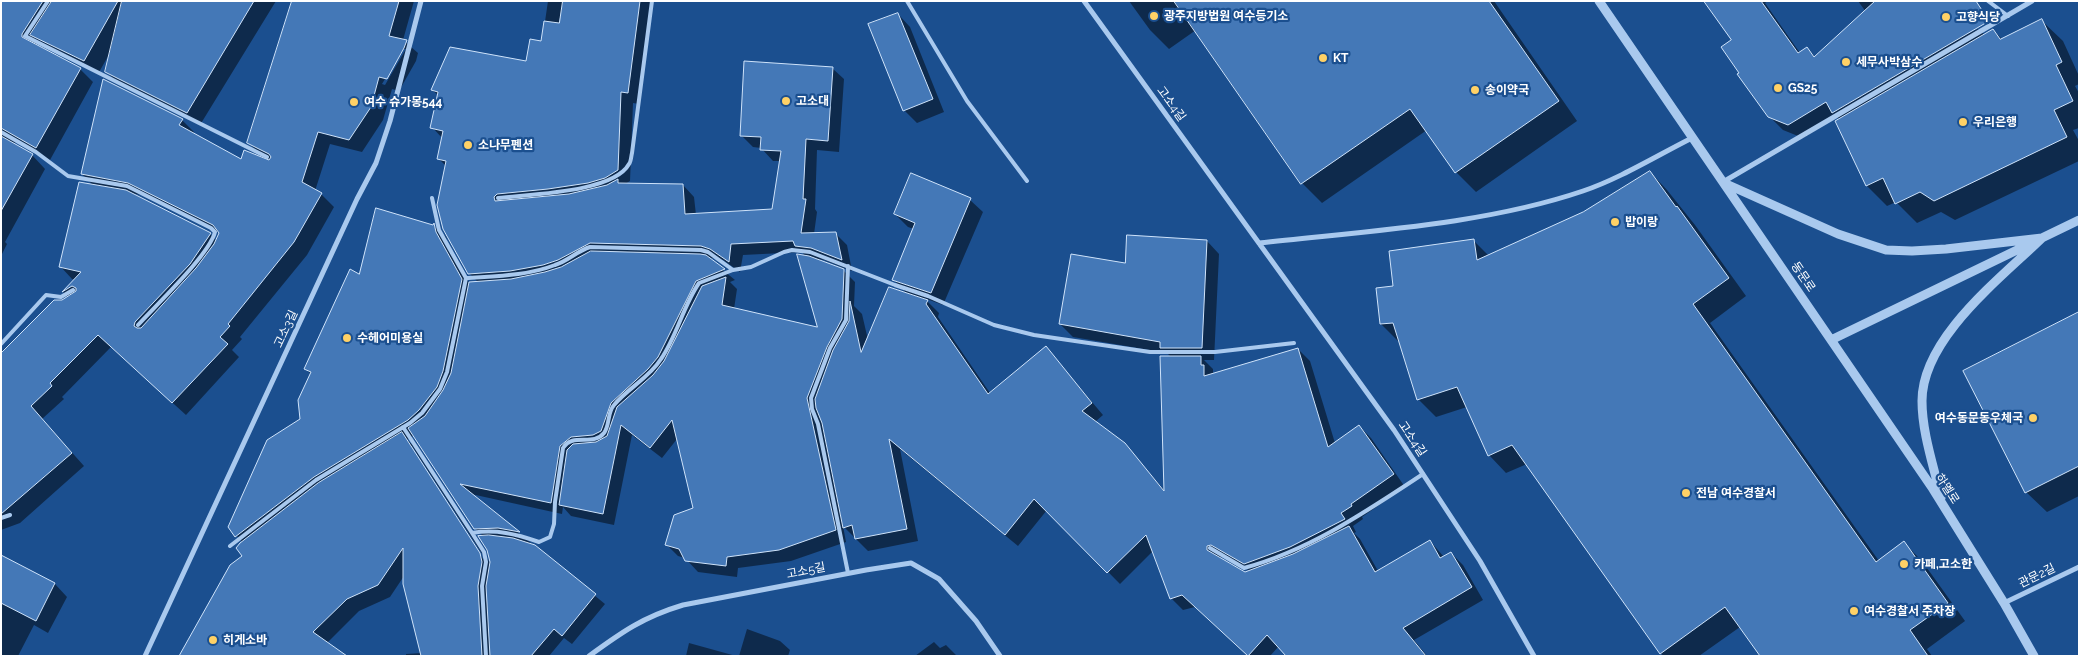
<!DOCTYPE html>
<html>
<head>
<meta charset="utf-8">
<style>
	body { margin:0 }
	#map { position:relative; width:2080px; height:657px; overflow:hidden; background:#1b4f8f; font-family:Raleway,sans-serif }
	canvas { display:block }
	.frame { position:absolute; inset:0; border:2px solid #fff; pointer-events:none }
</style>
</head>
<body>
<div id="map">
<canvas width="2080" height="657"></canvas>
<div class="frame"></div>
</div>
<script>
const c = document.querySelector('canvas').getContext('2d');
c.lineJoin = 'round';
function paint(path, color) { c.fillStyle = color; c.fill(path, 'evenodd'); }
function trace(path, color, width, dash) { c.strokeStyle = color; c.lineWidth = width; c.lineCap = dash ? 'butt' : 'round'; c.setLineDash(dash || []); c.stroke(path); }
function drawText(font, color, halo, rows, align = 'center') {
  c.font = font + ' Raleway,"Noto Sans KR",sans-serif'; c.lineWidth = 4.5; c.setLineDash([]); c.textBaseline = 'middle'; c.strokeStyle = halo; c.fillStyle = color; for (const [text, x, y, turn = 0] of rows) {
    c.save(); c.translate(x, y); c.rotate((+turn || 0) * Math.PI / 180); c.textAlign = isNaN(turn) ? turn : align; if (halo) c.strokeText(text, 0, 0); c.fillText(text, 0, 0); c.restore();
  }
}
paint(new Path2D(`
	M1 1H276L200 125 120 85 107 72 111 51 98 74 39 41 36 46 80 69 93 82 50 160 17 142 11 144 32 155 45 169 5 242 7 244 1 256Z
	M294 1H414L403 40 418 53 416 61 399 91 392 89 383 120 362 152 330 144 315 191 321 194 334 207 307 255 240 337 242 339 232 350 239 357 186 415 111 347 62 397 64 399 42 419 84 466 20 523 1 530V352L55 301 63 302 69 298 63 292 76 280 72 279 60 266 93 185 82 174 182 120 194 132 193 134 242 161 269 162 270 160 261 155 248 142ZM403 49H406L385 85 382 84ZM130 193 142 195 220 233 217 241 210 234Z
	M548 1H653L639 104 633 103 630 181 625 184 683 185 694 197 696 215 774 210 780 161H773L761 148 753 147 741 135 832 68 844 79 839 152 817 150 815 209 817 212 814 234 835 233 847 245 852 271 824 260 816 259 843 270 855 282 854 306 862 314 868 340 908 295 893 279 914 229 908 227 895 214 970 200 983 212 943 305 924 298 939 313 938 317 990 393 1046 348 1103 415 1095 422 1124 444 1165 491 1171 357 1167 353 1073 337 1060 324 1127 264 1207 241 1219 254 1214 360H1204L1213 369V374L1298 349 1310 361 1335 443 1359 426 1371 438 1405 487 1362 517 1363 519 1353 526 1356 532 1354 533 1360 539 1378 571 1430 541 1444 557 1451 553 1463 565 1483 600 1414 640 1427 656H1288L1279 646 1270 656H1249L1195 607 1183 610 1171 598 1153 551 1120 584 1047 510 1018 546 900 449 918 541 868 551 843 526 846 542 791 561 738 568 737 577 698 572 685 558 678 556 667 545 694 509 677 439 662 458 632 435 614 525 571 516 563 507 562 514 471 494 605 604 572 644 564 638 549 656H406V654L422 653 404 576 390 597 359 611 327 643 180 656 244 556V544L229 527 301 419 311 374 306 369 359 275 434 226 446 237 448 245 469 283 478 282 469 273 446 166 439 159 443 139 432 127 438 95 432 90 527 63 542 42ZM802 252 806 257 819 329 734 309 737 289 730 282 735 280 707 257 723 260 740 272 743 255ZM414 435 475 528 484 537 492 566 414 446 407 440ZM409 446H412L485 558 483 559ZM1224 556 1250 571 1245 573 1218 558Z
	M1129 1H1494L1577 121 1476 192 1456 172 1427 130 1322 203 1302 183 1196 30 1169 49 1150 30Z
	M1705 1H1768L1765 3 1800 53 1807 48 1815 57 1866 12 1858 1H1970L1919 56 1978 29 1985 35 1993 30 2003 40 2042 21 2063 41 2079 76V84L2075 86 2079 93V128L2073 130 2079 141V161L1955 220 1941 212 1917 223 1896 202 1887 206 1867 186 1837 122 1840 120 1837 117 1803 138 1783 130 1769 116 1741 73 1732 41Z
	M898 14 910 27 944 112 917 123 904 110Z
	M1650 172 1667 190 1695 225 1746 296 1710 323 1879 561 1904 543 1922 561 1965 621 1927 649 1932 656H1761L1740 627 1699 656H1663L1527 464 1506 473 1489 455 1467 407 1436 417 1418 399 1399 342 1381 324 1377 289 1395 287 1473 240 1489 256 1584 213Z
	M2079 314V496L2047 512 2026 492Z
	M1 556 55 584 67 597 48 633 34 625 18 656H1Z
	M747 629 780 641 790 650 788 656H739Z
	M934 642 940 648 946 645 957 656H915Z
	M689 643 736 656H686Z`), '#0007');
const building = new Path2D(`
	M1 1H43L22 34V37L81 68 36 148 1 128Z
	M52 1H118L84 61 30 35Z
	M122 1H254L187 113 105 72Z
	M292 1H399L389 36 407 40 404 48 387 79 379 77 371 107 349 140 318 132 302 182 322 193 294 242 228 324 230 326 220 337 228 344 172 403 98 335 50 383 52 386 31 406 72 453 1 514V353L54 300H62L76 291V288L72 286 62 292 81 272 59 267 79 182 126 190 211 233 190 264 135 322 134 326 137 328H141L196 268 214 244 219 233 213 225 128 183 81 174 103 79 183 119 179 125 241 159 244 150 269 160 271 157 269 154 247 143Z
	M563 1H640L628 93 621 92 618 170 605 178 588 183 548 189 497 194 494 197 495 201 569 194 607 185 618 179V183L683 184 685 214 772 209 781 151 760 150 761 137 740 136 744 61 833 67 828 141 806 139 803 199H806L801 233 836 232 842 260 811 248 795 246 793 241 731 244 729 262 710 249 701 246 590 243 558 260 543 265 510 271 468 274 443 229 437 205 446 161 437 159 443 131 430 128 438 92 431 90 450 47 526 61 530 39 541 41 544 21 559 23Z
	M1174 1H1489L1559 101 1455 173 1410 109 1301 184Z
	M1704 1H1761L1798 53 1807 47 1814 57 1875 1H1976L1989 21 1832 113 1826 102 1788 125 1768 117 1737 74 1739 73 1721 47 1731 40Z
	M898 13 933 99 903 111 868 24Z
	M2042 19 2062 62 2056 65 2073 101 2054 110 2067 137 1934 201 1920 192 1895 204 1883 178 1866 186 1835 121 1993 29 2000 39Z
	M1 136 33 154 1 211Z
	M1650 171 1676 207 1677 206 1729 278 1693 304 1876 562 1904 541 1948 603 1910 630 1928 656H1760L1725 607 1660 654 1512 445 1488 456 1457 387 1417 400 1393 323 1380 324 1376 288 1393 286 1389 251 1474 239 1477 260 1583 212Z
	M911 173 971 198 931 293 892 280 915 223 894 214Z
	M376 208 433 225 434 223 436 232 462 279 443 371 437 387 419 410 408 420 314 477 235 537 228 527 267 440 300 419 298 400 311 372 304 369 350 269 359 274Z
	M1127 235 1207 240 1202 348H1160V342L1059 324 1071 254 1125 263Z
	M591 251 700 254 706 255 725 269 696 281 658 357 648 369 611 403 601 431 593 435 571 437 560 446 551 503 460 484 520 532 498 528 474 529 408 428 425 416 443 390 451 373 469 282 511 279 545 272 561 267Z
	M797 254 809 256 844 269V271L842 319 827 347 807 398 836 530 779 550 727 557 726 566 685 561 679 549 665 545 674 515 693 508 672 420 650 448 621 425 603 514 559 505 567 450 573 444 596 442 607 436 617 407 653 375 664 361 702 286 726 277 722 305 817 327Z
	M889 287 928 300 926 304 988 394 1046 346 1092 403 1082 411 1125 443 1164 491 1160 356H1201V365H1204V376L1298 348 1328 447 1359 425 1394 474 1351 504 1352 506 1341 513 1345 519 1290 547 1244 564 1211 545 1207 546V550L1245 572 1293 554 1349 526 1375 572 1430 540 1440 558 1451 552 1472 587 1403 628 1426 656H1286L1267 635 1248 656 1182 595 1170 599 1146 535 1107 573 1034 499 1005 535 889 439 907 529 855 539 852 525 843 528 822 423 816 408 815 399 833 350 849 321 850 301 861 352Z
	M2079 312V466L2025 493 1963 371Z
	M402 432 480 553 482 562 478 586 482 656H421L403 584V548L378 585 347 599 313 632 347 656H179L230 565 242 556 236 548 240 543 318 483Z
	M489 535 513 538 535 545 596 594 562 636 554 629 531 656H490L486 586 490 562 487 550 478 536Z
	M1 555 55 583 36 621 1 603Z`);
paint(building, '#4478b7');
trace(building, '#cfe3fa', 1);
trace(new Path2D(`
	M48 1 25 36 267 157
	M907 1 967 101 1027 181
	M1988 1 2008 16
	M1 132 36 152 68 176 127 186 211 228 215 232C209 255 157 304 138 325
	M498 198C528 194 613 193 629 164 631 162 631 157 632 153L652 1
	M733 270 751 267 784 252 792 250 810 252 895 285 928 296 994 325 1034 335 1150 352H1215L1294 343
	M1 344 46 295 61 297 73 290
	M403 427 472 533C496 529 516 534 539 542L550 537 554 524 555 502 563 448C573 432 593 447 604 433 610 425 607 413 614 405 628 388 649 378 661 359 677 336 683 306 699 283L733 270 708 252 701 250 590 247C577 251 568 261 555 265 527 276 495 276 466 278
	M1 518 10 515
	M472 533 484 552 486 562 482 586 486 656
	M230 546 316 480 410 423 422 413 440 389 447 372 466 278 439 230 432 198
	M1210 548 1244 568C1310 550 1367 511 1423 474
	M848 573 818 424 812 409 811 398 830 348 846 320 848 266`), '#a9c9ee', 4);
trace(new Path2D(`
	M1084 1 1394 430 1480 561 1534 656
	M1723 182 2032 1
	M1259 243C1365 231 1483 225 1583 191 1619 179 1658 155 1692 138
	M2004 603 2079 567
	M145 656 357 199 376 163 390 121 421 1
	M589 656C622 632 643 617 683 605L866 570 911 563 939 579 976 621 1000 656`), '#a9c9ee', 5);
trace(new Path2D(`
	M1599 1 1933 489 2004 603 2034 656
	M1724 183 1838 234 1886 250 1912 251 1946 249 2042 238C2001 278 1922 338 1922 401 1922 433 1934 467 1941 498
	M1831 340 2079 220`), '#a9c9ee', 9);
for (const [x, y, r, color] of [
	[1154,16,5,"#ffd166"],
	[1946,17,5,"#ffd166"],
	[1323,58,5,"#ffd166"],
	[1846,62,5,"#ffd166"],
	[1778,88,5,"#ffd166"],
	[1475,90,5,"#ffd166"],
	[786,101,5,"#ffd166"],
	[354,102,5,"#ffd166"],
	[1963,122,5,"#ffd166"],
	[468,145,5,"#ffd166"],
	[1615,222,5,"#ffd166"],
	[347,338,5,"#ffd166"],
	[2033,418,5,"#ffd166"],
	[1686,493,5,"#ffd166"],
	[1904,564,5,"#ffd166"],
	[1854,611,5,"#ffd166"],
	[213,640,5,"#ffd166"]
]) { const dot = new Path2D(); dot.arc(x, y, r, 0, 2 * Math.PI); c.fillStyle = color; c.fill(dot); trace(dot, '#1b4f8f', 2); }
drawText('bold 12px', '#fff', '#1b4f8f', [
	["광주지방법원 여수등기소",1164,16],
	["고향식당",1956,17],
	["KT",1333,58],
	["세무사박삼수",1856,62],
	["GS25",1788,88],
	["송이약국",1485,90],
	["고소대",796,101],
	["여수 슈가몽544",364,102],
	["우리은행",1973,122],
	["소나무펜션",478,145],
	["밥이랑",1625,222],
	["수헤어미용실",357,338],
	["여수동문동우체국",2023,418,"right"],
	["전남 여수경찰서",1696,493],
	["카페,고소한",1914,564],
	["여수경찰서 주차장",1864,611],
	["히게소바",223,640]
], 'left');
drawText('12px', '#fff', '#1b4f8f', [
	["고소4길",1171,104,54],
	["동문로",1803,277,56],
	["고소3길",286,329,-65],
	["고소4길",1412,439,56],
	["하멜로",1947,489,57],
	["고소5길",806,571,-11],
	["관문2길",2037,576,-26]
]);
</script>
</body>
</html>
